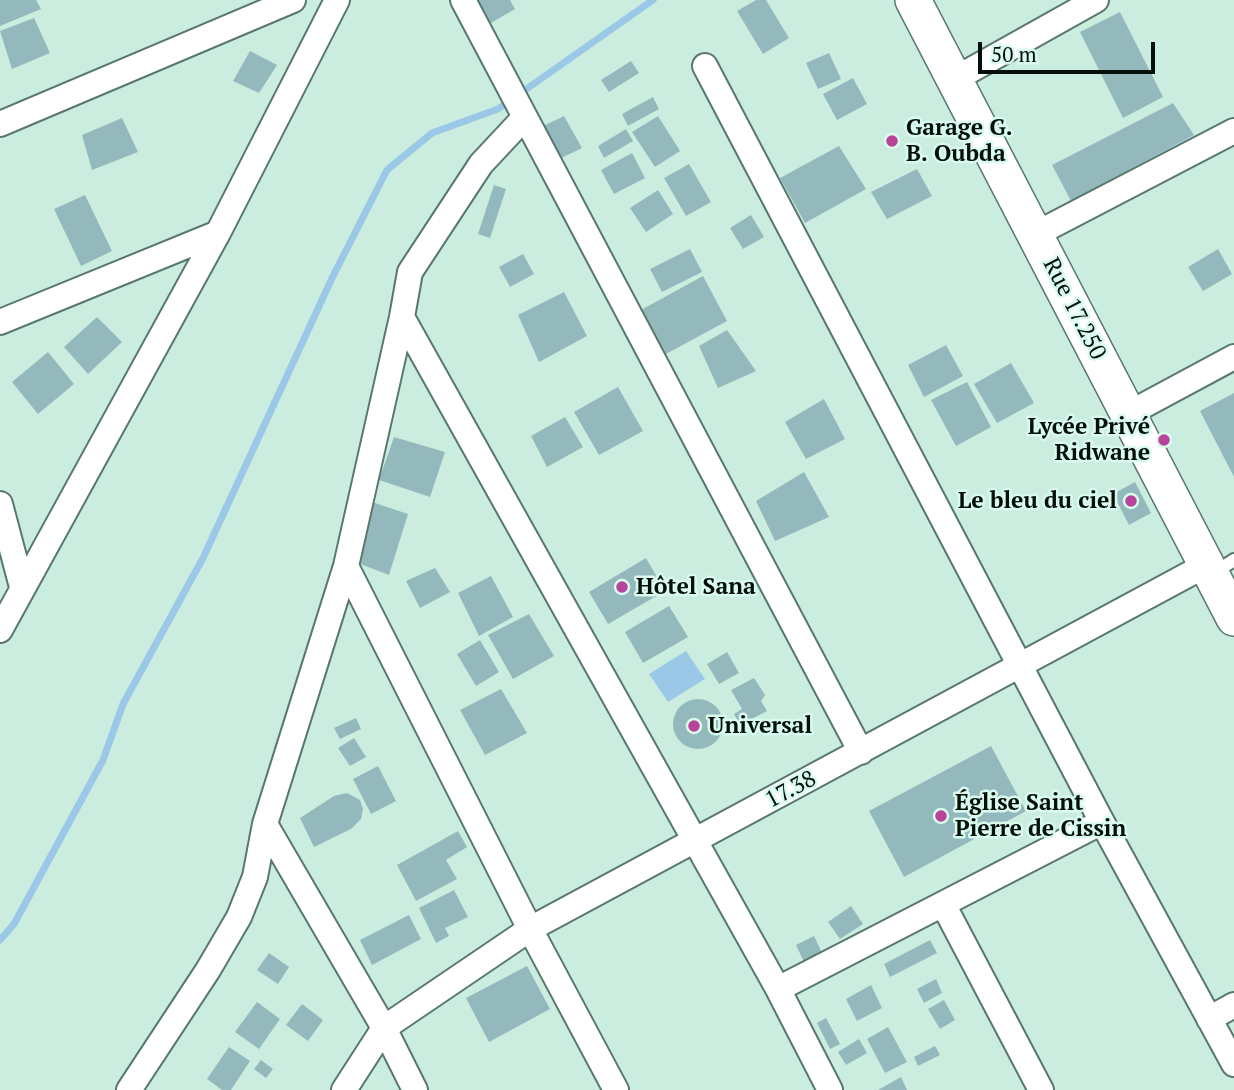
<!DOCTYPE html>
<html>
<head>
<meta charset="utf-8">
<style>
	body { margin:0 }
	#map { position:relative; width:1234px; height:1090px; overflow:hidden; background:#cbede0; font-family:"PT Serif",serif }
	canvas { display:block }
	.scale { position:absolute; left:978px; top:42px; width:177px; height:32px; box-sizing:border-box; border:4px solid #040f0b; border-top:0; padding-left:9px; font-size:21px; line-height:24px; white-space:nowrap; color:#040f0b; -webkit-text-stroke:5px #d8fbed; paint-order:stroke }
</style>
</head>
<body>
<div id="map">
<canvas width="1234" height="1090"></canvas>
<div class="scale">50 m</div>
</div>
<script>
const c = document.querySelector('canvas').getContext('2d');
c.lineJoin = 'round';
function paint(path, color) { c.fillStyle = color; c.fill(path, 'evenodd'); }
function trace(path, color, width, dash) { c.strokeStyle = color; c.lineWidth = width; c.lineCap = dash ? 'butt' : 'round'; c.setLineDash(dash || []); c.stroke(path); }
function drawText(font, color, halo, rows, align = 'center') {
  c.font = font + ' "PT Serif",serif'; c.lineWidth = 5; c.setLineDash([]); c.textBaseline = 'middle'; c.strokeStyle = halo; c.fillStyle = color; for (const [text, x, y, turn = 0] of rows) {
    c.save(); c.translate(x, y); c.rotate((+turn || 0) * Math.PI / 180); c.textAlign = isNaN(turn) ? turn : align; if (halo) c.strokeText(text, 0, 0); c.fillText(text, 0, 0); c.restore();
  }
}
paint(new Path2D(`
	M686 651 705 679 668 702 649 674Z`), '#9ac8e6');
trace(new Path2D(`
	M0 940 14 924 103 760 123 704 203 558 333 276 387 170 432 133 498 109 653 0`), '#9ac8e6', 7);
paint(new Path2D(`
	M0 0H36L41 9 0 26Z
	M478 0H510L515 9 491 23Z
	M756 0H766L789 38 763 54 737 11Z
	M1120 12 1163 97 1123 118 1080 32Z
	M34 18 50 53 12 69 0 31Z
	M250 51 277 65 259 93 233 81Z
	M829 53 841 79 818 89 806 63Z
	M631 61 639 73 609 92 601 80Z
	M853 78 867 104 837 120 823 94Z
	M653 97 659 109 628 126 622 114Z
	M1173 103 1194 135 1071 201 1052 165Z
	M564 116 582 148 555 161 537 129Z
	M658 116 680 151 655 167 632 132Z
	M122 118 138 152 92 170 82 135Z
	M626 129 633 141 604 158 598 146Z
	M839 146 866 189 805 223 780 178Z
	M632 153 645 178 614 194 601 170Z
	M689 164 711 202 686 216 664 178Z
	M917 169 932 196 887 219 871 192Z
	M494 185 506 189 490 238 478 234Z
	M658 190 673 214 646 232 630 208Z
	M85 195 112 251 81 266 54 209Z
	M751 215 764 237 743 249 730 228Z
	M690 249 702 272 662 292 650 269Z
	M1218 249 1232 274 1203 291 1188 267Z
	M523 254 534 274 510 287 499 267Z
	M703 276 727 321 664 355 641 310Z
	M564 292 587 336 539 362 518 315Z
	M97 317 122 342 88 374 64 347Z
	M727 330 756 371 718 388 699 346Z
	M946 345 963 376 924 397 908 365Z
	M48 352 74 384 38 414 12 382Z
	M1011 363 1034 403 997 423 974 384Z
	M967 382 991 427 956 446 931 400Z
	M618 387 643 431 599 455 574 412Z
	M1234 393V477L1200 411Z
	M824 399 845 439 806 459 785 422Z
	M565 417 583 447 547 467 531 436Z
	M394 437 445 452 430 497 379 480Z
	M804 472 829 517 775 541 756 501Z
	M1135 482 1151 513 1129 525 1113 494Z
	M372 502 408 514 389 575 355 562Z
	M646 558 665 591 608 624 589 592Z
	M435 568 450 592 420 608 406 581Z
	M491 576 513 617 479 636 458 593Z
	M669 606 688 637 643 663 625 632Z
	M529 614 554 656 513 679 488 635Z
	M480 640 499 672 476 686 457 654Z
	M727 652 739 673 719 684 707 664Z
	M754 678 765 695 761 701 767 711 740 725 734 714 742 709 731 690Z
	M501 689 527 733 485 755 460 710Z
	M673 724a25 25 0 1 1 50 0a25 25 0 1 1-50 0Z
	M356 718 361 729 340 739 334 728Z
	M354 738 366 757 350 766 338 748Z
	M991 746 1026 811 904 877 869 811Z
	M378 766 396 801 371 814 353 779Z
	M347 793 360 800 363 809 361 819 351 829 314 847 300 818 334 796Z
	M458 831 467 847 446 860 457 879 416 901 397 865Z
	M454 890 468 917 445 928 449 936 436 943 419 908Z
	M851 906 863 924 840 939 828 922Z
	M409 915 421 939 372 965 360 940Z
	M814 936 822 953 804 962 796 945Z
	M930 940 937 953 890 977 884 964Z
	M269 953 289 967 278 984 257 970Z
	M527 966 550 1009 489 1042 466 998Z
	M936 979 942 993 924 1003 917 989Z
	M871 985 882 1008 857 1021 846 999Z
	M944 1000 955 1020 940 1029 928 1009Z
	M257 1002 280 1019 259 1049 235 1032Z
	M302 1004 323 1020 308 1041 286 1025Z
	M826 1018 840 1044 830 1049 817 1023Z
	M888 1027 907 1062 885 1073 867 1039Z
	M859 1039 867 1053 846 1065 838 1052Z
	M935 1046 940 1055 918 1066 914 1057Z
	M229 1047 250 1061 231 1090H222L207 1079Z
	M261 1060 273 1069 266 1078 254 1069Z
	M901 1077 907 1090H878Z`), '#94b9bc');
const lane = new Path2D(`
	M1214 573 1234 560`);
const street = new Path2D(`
	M463 0 861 752
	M705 66 1102 822 1234 1064
	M955 79 1096 0
	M0 124 293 0
	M1036 234 1234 131
	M402 317 778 989 830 1090
	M0 322 218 233
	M1128 414 1234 357
	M0 504 22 587
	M346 566 530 929 616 1090
	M0 630 218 233 337 0
	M265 824 384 1028 415 1090
	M943 904 1041 1090
	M778 989 1102 822
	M1209 1019 1234 1005
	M129 1090 208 970 239 917 255 877 265 824 346 566 402 317 410 272 481 164 524 118
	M344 1090 384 1028 530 929 1206 565`);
const secondary = new Path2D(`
	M913 0 1234 618`);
trace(lane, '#59786d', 16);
trace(street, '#59786d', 28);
trace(secondary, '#59786d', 38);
trace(lane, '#fff', 12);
trace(street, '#fff', 24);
trace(secondary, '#fff', 35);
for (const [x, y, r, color] of [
	[892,141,7,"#b9439a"],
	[1164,440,7,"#b9439a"],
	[1131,501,7,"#b9439a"],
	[622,587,7,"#b9439a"],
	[694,726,7,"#b9439a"],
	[941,816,7,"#b9439a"]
]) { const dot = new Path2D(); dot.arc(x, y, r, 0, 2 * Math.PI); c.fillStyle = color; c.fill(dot); trace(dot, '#d8fbed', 2.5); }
drawText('bold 23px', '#040f0b', '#d8fbed', [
	["Garage G.",906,128],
	["B. Oubda",906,154],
	["Lycée Privé",1150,427,"right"],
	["Ridwane",1150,453,"right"],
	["Le bleu du ciel",1117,501,"right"],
	["Hôtel Sana",636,587],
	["Universal",708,726],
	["Église Saint",955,803],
	["Pierre de Cissin",955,829]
], 'left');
drawText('23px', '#040f0b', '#d8fbed', [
	["Rue 17.250",1074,309,63],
	["17.38",791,790,-28]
]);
</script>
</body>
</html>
